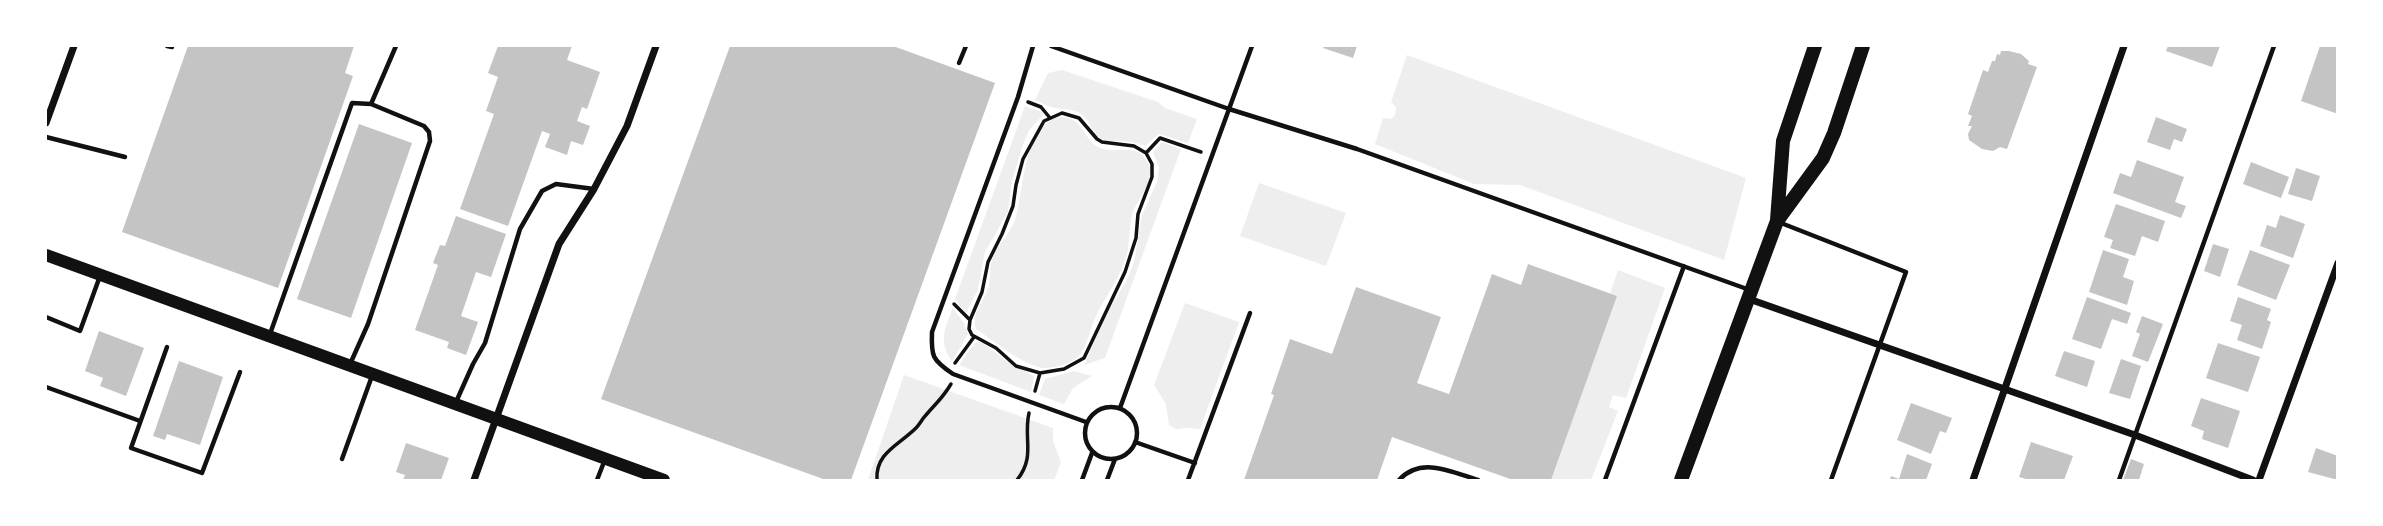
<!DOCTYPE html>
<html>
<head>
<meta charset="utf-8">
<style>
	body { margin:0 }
	#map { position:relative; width:2383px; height:526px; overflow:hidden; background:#fff; font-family:Figtree,sans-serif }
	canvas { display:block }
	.frame { position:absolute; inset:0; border:47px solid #fff; pointer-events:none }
</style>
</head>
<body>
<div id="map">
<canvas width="2383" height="526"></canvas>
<div class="frame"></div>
</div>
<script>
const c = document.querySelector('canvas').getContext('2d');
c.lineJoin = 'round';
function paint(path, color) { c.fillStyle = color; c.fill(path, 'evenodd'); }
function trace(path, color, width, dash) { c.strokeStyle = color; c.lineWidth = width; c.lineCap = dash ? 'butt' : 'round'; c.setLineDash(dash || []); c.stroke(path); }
paint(new Path2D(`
	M1407 55 1746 178 1724 260 1520 185 1474 184 1375 144 1383 118 1391 119 1395 115 1396 107 1391 102Z
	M1062 70 1158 102 1165 108 1197 119 1188 143 1159 134 1145 146C1128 138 1113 144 1102 139 1092 134 1090 120 1081 114 1072 108 1065 110 1055 108 1048 107 1041 102 1035 100L1048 73Z
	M1025 106 1042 112 1043 115 1029 130 1023 145 1012 181 1008 212 985 252 978 290 966 313 955 299Z
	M1060 117C1086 118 1082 140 1100 148 1116 154 1138 142 1148 163 1157 179 1138 198 1133 212 1129 225 1130 241 1127 254 1121 277 1106 295 1096 316 1090 329 1088 344 1079 356 1073 363 1054 368 1045 368 1026 368 993 340 976 329 970 312 987 300 989 284 991 275 989 266 993 257 998 244 1010 234 1015 220 1024 193 1023 123 1060 117Z
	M1162 142 1181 149 1105 358 1084 365 1109 309 1127 280 1134 262 1142 215 1157 182 1159 168 1153 152Z
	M1259 183 1346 213 1326 266 1240 236Z
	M1618 270 1665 288 1626 398 1613 395 1609 407 1618 411 1591 480H1551L1617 296 1610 293Z
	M1185 303 1239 322 1200 429 1187 428 1176 429 1169 425 1166 404 1154 385Z
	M953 308 964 323 968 334 952 361C938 342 945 327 953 308Z
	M979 342 984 344 1008 362 1034 376 1031 392 959 365 975 343Z
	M1074 371 1092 376 1073 388 1064 404 1039 395 1045 379Z
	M904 375 1053 428V441L1061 462 1054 480H868Z`), '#eee');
paint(new Path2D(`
	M188 46H354L345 73 353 76 278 288 122 232Z
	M498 46H572L567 60 600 72 587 109 582 107 577 121 590 126 583 145 571 141 567 155 545 147 550 134 542 131 508 226 460 209 494 114 486 111 498 77 488 73Z
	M730 46H893L995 83 851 480H826L601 399Z
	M1324 46H1357L1353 58 1323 48Z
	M2168 46H2220L2212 67 2166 51Z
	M2320 46H2338V114L2301 101Z
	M2001 51H2009L2021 54 2029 61 2028 64 2037 67 2007 149 2000 147 1993 151 1982 149 1969 140 1968 134 1972 126H1968L1972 116 1968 114 1983 70 1988 72 1992 61H1995L1997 54 2000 55Z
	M2156 117 2187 129 2182 142 2174 139 2170 150 2147 142Z
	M359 124 412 143 351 318 297 299Z
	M2137 160 2184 177 2175 202 2186 206 2181 218 2113 193 2120 173 2131 177Z
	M2251 162 2289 177 2281 198 2243 184Z
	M2296 168 2320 176 2312 201 2288 194Z
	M2116 204 2165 221 2158 242 2142 236 2135 256 2110 248 2113 240 2104 237Z
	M2280 215 2305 224 2293 258 2260 246 2267 225 2276 228Z
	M456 216 506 234 491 277 476 272 461 316 478 322 466 355 447 348 449 342 415 330 438 265 433 263 440 245 445 246Z
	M2213 244 2229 249 2220 277 2204 271Z
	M2103 250 2129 259 2123 277 2134 281 2127 305 2089 292Z
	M2250 250 2290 265 2276 300 2237 285Z
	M1528 264 1617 296 1551 480H1513L1392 437 1377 480H1244L1274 395 1271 394 1290 339 1332 354 1356 287 1441 317 1417 383 1449 394 1492 274 1521 285Z
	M2087 297 2131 313 2127 324 2112 319 2101 349 2072 339Z
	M2238 297 2271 309 2267 320 2271 322 2262 349 2237 340 2242 325 2230 321Z
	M2142 316 2163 324 2148 362 2132 356 2140 334 2136 332Z
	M99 331 144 348 126 396 100 386 103 378 85 371Z
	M2218 343 2260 357 2248 392 2206 378Z
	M2064 351 2095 361 2087 387 2055 376Z
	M2121 359 2141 366 2130 399 2109 393Z
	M179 361 223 377 200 445 167 434 165 440 153 436Z
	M2201 398 2240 411 2228 448 2202 439 2204 431 2191 426Z
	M1911 403 1952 418 1946 433 1940 431 1931 454 1897 440Z
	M2031 442 2073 456 2064 480H2030L2019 477Z
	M406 443 449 458 441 480H403L405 475 396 472Z
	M2316 448 2338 456V480L2308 472Z
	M1907 454 1932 464 1926 480H1890L1891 476 1899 479Z
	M2131 459 2144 464 2139 480H2123Z`), '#c4c4c4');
trace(new Path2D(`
	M1028 102 1041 107 1050 118
	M1062 113 1079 118 1097 139 1102 142 1134 146 1146 153 1152 164V177L1138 214 1136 238 1125 272 1084 358 1064 369 1040 373 1016 366 996 348 972 335 969 329 970 320 982 292 988 262 1002 234 1013 206 1016 185 1023 159 1044 121Z
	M1146 153 1160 138 1201 152
	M954 304 970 320
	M955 363 974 337
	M1035 391 1040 373
	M877 480C875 453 899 445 916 428 920 424 922 419 926 415 937 402 942 399 951 384
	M1017 480C1036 456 1023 439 1029 413`), '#111', 3.5);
trace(new Path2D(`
	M167 46 172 47
	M1033 46 1018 97 932 332C931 356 932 360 953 374L1086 422
	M1051 46 1229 109 1357 149 1747 289
	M959 63 966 46
	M46 137 125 157
	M1781 223 1906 272 1831 480
	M46 317 80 331 100 276
	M270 334 352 103 371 104 396 46
	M167 347 131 448 202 473 240 372
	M351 362 368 324 430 141 429 132 424 126 371 104
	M46 387 140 421
	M456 402 473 364 485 343 520 229 542 191 556 184 594 189
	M1085 433a26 26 0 1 1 52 0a26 26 0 1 1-52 0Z
	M1120 408 1252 46
	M1135 442 1195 463
	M342 459 372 376
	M597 480 604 462
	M1082 480 1092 453
	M1107 480 1115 459
	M1188 480 1250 313
	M1399 480C1421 456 1452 472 1478 480
	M1605 480 1684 266
	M2119 480 2274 46`), '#111', 4.5);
trace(new Path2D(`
	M46 123 74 46
	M1749 299 2135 435 2253 480
	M474 480 559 244 594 189 627 126 656 46
	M1973 480 2124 46
	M2259 480 2338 263`), '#111', 7);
trace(new Path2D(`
	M46 255 664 480`), '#111', 12);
trace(new Path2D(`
	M1777 220 1783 141 1815 46
	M1681 480 1777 221 1823 158 1834 133 1863 46`), '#111', 14);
</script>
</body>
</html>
